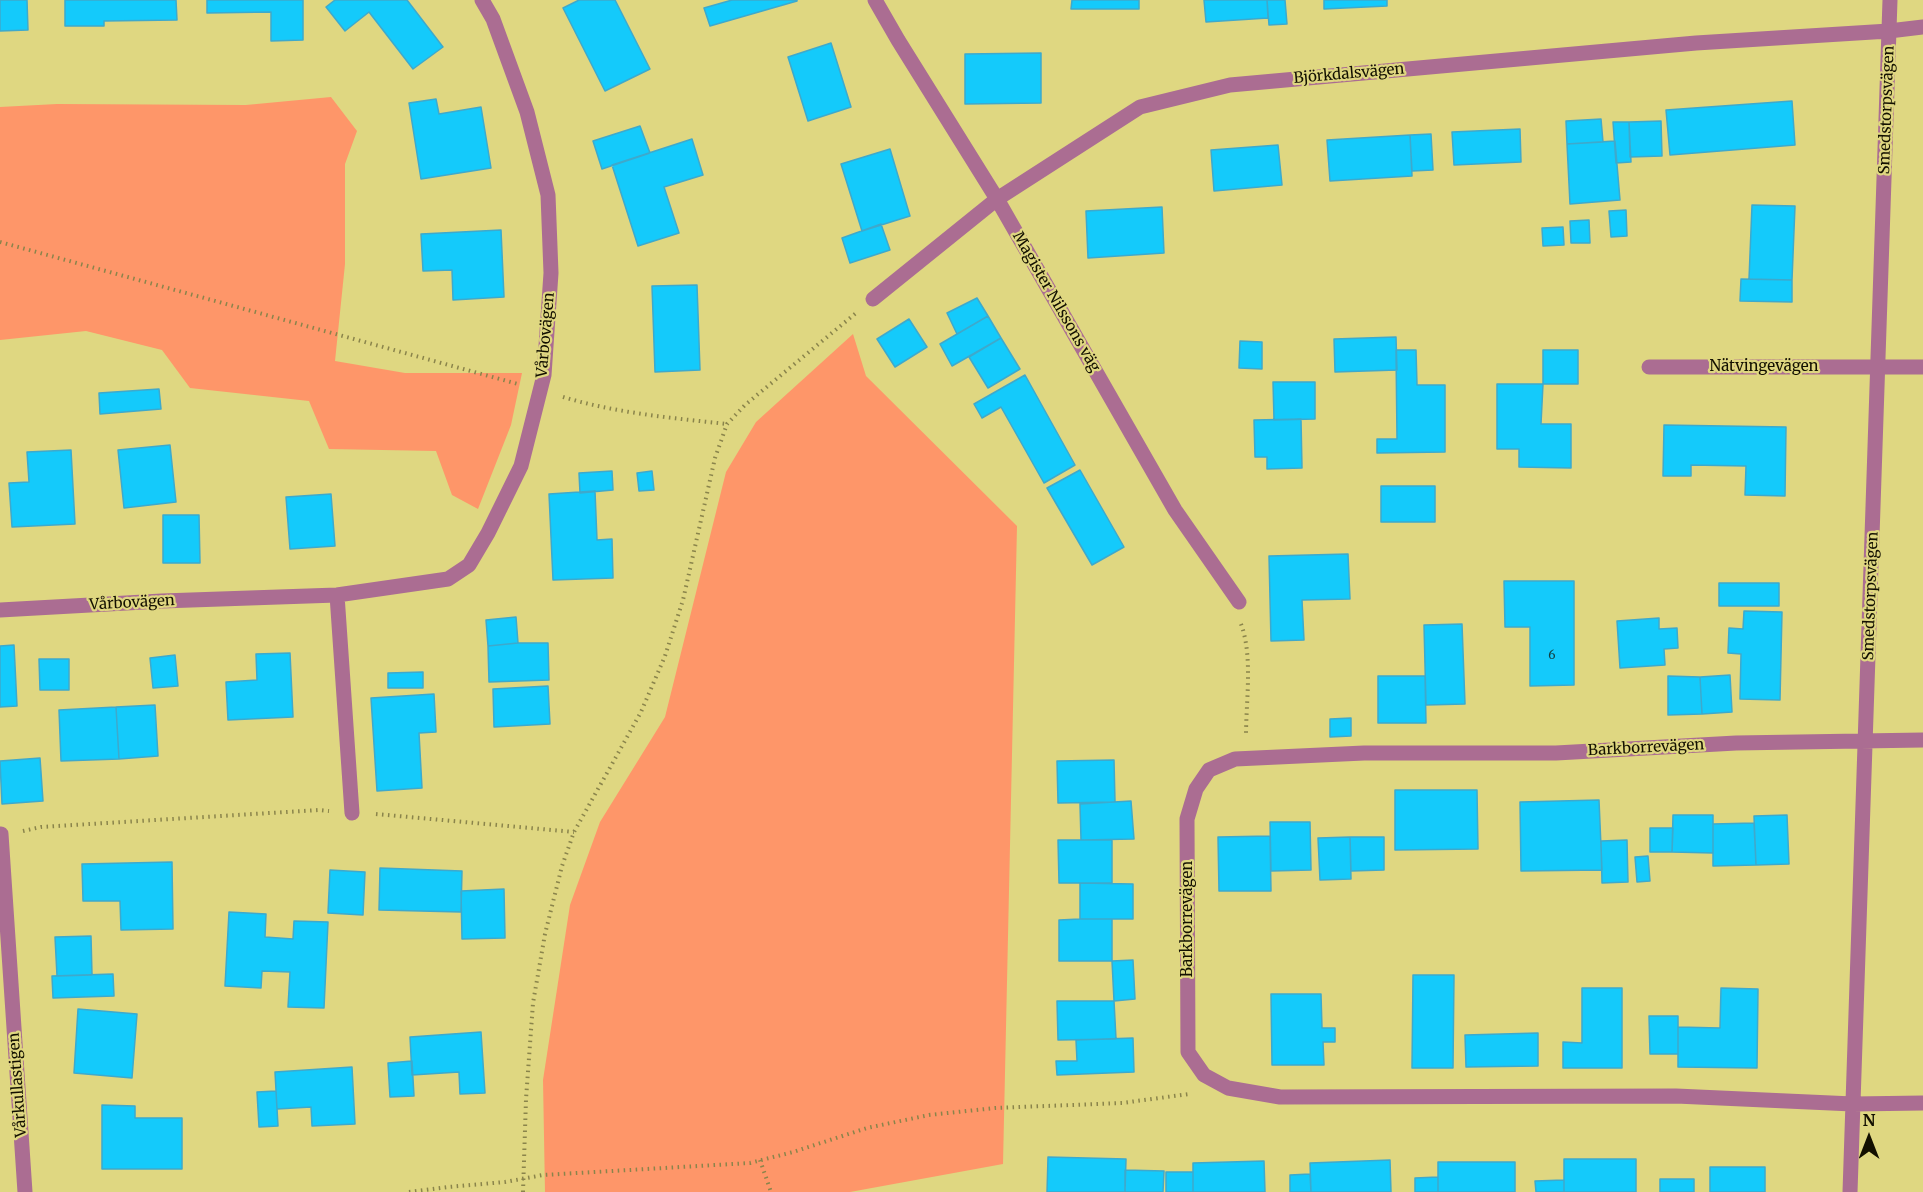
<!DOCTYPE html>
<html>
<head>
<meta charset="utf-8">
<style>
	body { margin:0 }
	#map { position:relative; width:1923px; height:1192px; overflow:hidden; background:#dfd781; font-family:Merriweather,serif }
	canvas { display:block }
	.north { position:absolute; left:1839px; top:1108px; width:60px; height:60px; -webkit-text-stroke:4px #dfd781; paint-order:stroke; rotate:0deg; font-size:16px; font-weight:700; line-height:24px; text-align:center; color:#131000 }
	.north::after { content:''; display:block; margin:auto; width:21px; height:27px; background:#131000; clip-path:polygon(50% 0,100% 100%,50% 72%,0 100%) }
</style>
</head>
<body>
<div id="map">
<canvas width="1923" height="1192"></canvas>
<div class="north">N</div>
</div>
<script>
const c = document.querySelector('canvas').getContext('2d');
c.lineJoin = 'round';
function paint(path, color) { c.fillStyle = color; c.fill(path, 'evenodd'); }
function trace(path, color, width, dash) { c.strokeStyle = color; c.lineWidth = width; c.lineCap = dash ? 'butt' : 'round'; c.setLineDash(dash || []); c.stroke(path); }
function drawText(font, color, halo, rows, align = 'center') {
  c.font = font + ' Merriweather,serif'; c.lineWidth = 4.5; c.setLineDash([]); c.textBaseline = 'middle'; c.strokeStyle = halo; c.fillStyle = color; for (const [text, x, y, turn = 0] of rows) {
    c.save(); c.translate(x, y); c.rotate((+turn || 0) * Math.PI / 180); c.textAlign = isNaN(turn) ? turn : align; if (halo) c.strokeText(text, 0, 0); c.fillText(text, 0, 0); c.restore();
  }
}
paint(new Path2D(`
	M331 97 357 131 345 164V264L335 361 405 373H522L511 425 478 509 452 495 436 451 329 449 309 401 190 388 162 350 86 331 0 340V107L57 104 246 105Z
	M853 334 866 376 1017 526 1003 1164 850 1192H545L543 1080 570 905 600 822 665 717 726 472 756 422Z`), '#fe9669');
const building = new Path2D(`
	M0 0H27L28 30 0 31Z
	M65 0H176L177 20 104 21V26H65Z
	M207 0H303V40L271 41V12L207 13Z
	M335 0H407L443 47 413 69 369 12 345 31 326 7Z
	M579 0H615L650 69 605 91 563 8Z
	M732 0H797V1L710 26 704 8Z
	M1072 0H1139V9H1071Z
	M1204 0H1267L1268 18 1206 22Z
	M1267 0H1285L1287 24 1269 25Z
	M1324 0H1387V6L1324 9Z
	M831 43 851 107 808 121 788 57Z
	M1041 53V103L965 104V54Z
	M436 99 439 114 481 107 491 168 421 179 409 103Z
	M1792 101 1795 145 1670 155 1666 110Z
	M1601 119 1603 142 1567 144 1566 121Z
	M1661 121 1662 156 1630 157 1629 122Z
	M1613 122H1629L1631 162 1616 163Z
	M640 126 650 153 602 169 593 141Z
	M1520 129 1521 162 1454 165 1452 132Z
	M1431 134 1433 170 1412 171 1410 135Z
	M1410 135 1412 176 1330 181 1327 140Z
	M692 139 703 175 664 187 679 233 638 246 612 165Z
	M1615 141 1620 200 1570 204 1567 144Z
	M1278 145 1282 185 1214 191 1211 150Z
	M890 149 910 216 862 231 841 164Z
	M1752 205 1795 206 1792 280 1749 279Z
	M1162 207 1164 253 1088 258 1086 211Z
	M1626 210 1627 236 1611 237 1609 211Z
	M1589 220 1590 243H1571L1570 221Z
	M881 224 890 250 850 263 842 238Z
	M1563 227 1564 245 1543 246 1542 228Z
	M501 230 504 297 453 300 452 270 423 271 421 234Z
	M1741 279 1792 280V302L1740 301Z
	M697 285 700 370 655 372 652 286Z
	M977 298 988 316 957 334 947 313Z
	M988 316 1001 338 952 366 940 344Z
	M909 319 927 347 895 367 877 339Z
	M1396 337 1397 370 1335 372 1334 339Z
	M1001 338 1020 369 988 388 969 357Z
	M1240 341 1262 342V369L1239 368Z
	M1396 350H1416L1417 385H1445V452L1377 453V439H1397Z
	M1543 350H1578V384H1543Z
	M1025 375 1075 465 1044 483 1001 407 982 418 974 404Z
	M1273 382H1315V419L1274 420Z
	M1497 384H1543L1541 424H1571V468L1519 467V449H1497Z
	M159 389 161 409 100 414 99 393Z
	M1301 419 1302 468 1267 469V457H1255L1254 420Z
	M1664 425 1786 427 1785 496 1745 495 1746 466 1691 465V476H1663Z
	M170 445 176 502 124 508 118 450Z
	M71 450 75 524 12 527 9 483 29 482 27 452Z
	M1080 470 1124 547 1092 565 1047 488Z
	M612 471 613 490 580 493 579 473Z
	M652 471 654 490 639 491 637 473Z
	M1381 486H1435V522H1381Z
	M595 491 597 540 612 539 613 578 553 580 549 494Z
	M331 494 335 546 290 549 286 497Z
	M163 515H199L200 563H163Z
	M1348 554 1350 599 1302 600 1304 640 1271 641 1269 556Z
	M1504 581H1574V685L1530 686V627H1505Z
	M1719 583H1779V606H1719Z
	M1744 611 1782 612 1780 700 1740 699 1741 654 1728 653 1729 628 1743 629Z
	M516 617 518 643 488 646 486 620Z
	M1659 618V629L1677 628 1678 648 1664 649 1665 665 1620 668 1617 621Z
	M1462 624 1465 704 1426 705 1424 625Z
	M518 643H548L549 680 489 682 488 646Z
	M14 645 17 706 0 707V646Z
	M290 653 293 717 228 720 226 682 257 680 256 654Z
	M175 655 178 686 153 688 150 658Z
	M39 659H69V690H40Z
	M423 672V688H388V673Z
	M1730 675 1732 712 1702 714 1700 677Z
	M1378 676H1425L1426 723H1378Z
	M1668 676 1700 677 1702 714 1668 715Z
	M548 686 550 724 494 727 493 689Z
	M434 694 436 732 419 733 422 788 377 791 371 698Z
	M155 705 158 756 119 759 116 707Z
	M116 707 119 759 61 761 59 710Z
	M1351 718V736L1330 737V719Z
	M40 758 43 801 2 804 0 761Z
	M1114 760 1115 802 1058 803 1057 761Z
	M1395 790H1477L1478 849 1395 850Z
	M1599 800 1602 870 1521 871 1520 802Z
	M1131 801 1134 839 1081 840 1080 804Z
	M1673 815H1713V853L1672 852Z
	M1787 815 1789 864 1756 865 1754 816Z
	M1270 822H1310L1311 870 1271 871Z
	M1754 823 1756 865 1713 866V824Z
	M1650 828H1673L1672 852H1650Z
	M1270 836 1271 891H1219L1218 837Z
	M1350 837H1384V870L1351 871Z
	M1350 837 1351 879 1320 880 1318 838Z
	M1058 840H1112V883H1059Z
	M1627 840 1628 882 1602 883 1601 841Z
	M1648 856 1650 881 1637 882 1635 857Z
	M172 862 173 929 121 930 120 901H83L82 864Z
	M380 868 462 871 461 912 379 910Z
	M330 870 365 872 363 915 328 913Z
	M1080 883 1133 884V919H1080Z
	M504 889 505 938 462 939 461 891Z
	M229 912 266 914 265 937 293 939 294 921 328 922 324 1008 288 1007 290 972 262 971 261 988 225 986Z
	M1080 919H1112V961H1059V920Z
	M91 936 92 975 57 976 55 937Z
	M1133 960 1135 999 1114 1001 1112 961Z
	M113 974 114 996 53 998 52 976Z
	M1413 975H1454L1453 1068H1412Z
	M1582 988H1622V1068H1563V1042L1582 1043Z
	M1721 988 1758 989 1757 1068 1678 1067V1027L1720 1028Z
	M1271 994H1321L1322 1028H1335V1042H1323L1324 1065H1272Z
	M1057 1001H1114L1116 1039 1058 1040Z
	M78 1009 137 1014 132 1078 74 1073Z
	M1649 1016H1678V1054H1650Z
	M481 1032 485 1093 460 1094 459 1072 412 1075 410 1037Z
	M1538 1033V1066L1466 1067 1465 1035Z
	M1133 1038 1134 1072 1057 1075 1056 1061H1077L1076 1040Z
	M412 1061 414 1096 390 1097 388 1063Z
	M352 1067 355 1124 312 1126 311 1107 277 1109 275 1072Z
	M276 1091 278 1126 259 1127 257 1092Z
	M102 1105 135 1106V1118H182V1169H102Z
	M1048 1157 1126 1159 1125 1192H1047Z
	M1564 1159H1636V1192H1564Z
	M1390 1160 1391 1192H1311L1310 1163Z
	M1264 1161 1265 1192H1193V1163Z
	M1438 1162H1515V1192H1438Z
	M1710 1167H1765V1192H1710Z
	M1125 1170 1164 1171 1163 1192H1125Z
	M1166 1172H1193V1192H1166Z
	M1310 1174 1311 1192H1290V1175Z
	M1438 1177V1192H1415V1178Z
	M1660 1179H1694V1192H1660Z
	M1564 1180V1192H1536L1535 1181Z`);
paint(building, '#14cafb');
trace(building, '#3ea9cc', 1.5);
trace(new Path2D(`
	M0 242 518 384
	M563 397C616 413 672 418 727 424
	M1241 624C1253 656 1246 701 1246 735
	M376 814 574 832
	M23 831 41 827 319 810 329 811
	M760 1160 771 1192
	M409 1192 448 1187 505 1182 543 1175 750 1163 793 1152 867 1128 929 1115 995 1108 1122 1103 1189 1094
	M523 1192 526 1099 533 1003 545 934 562 866 574 832 641 712 665 656 683 600 715 458 727 424 745 405 856 313`), '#8a844b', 4, [1.5, 4.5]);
trace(new Path2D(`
	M875 0 898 40 997 199 1175 510 1239 602
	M873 299 997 199 1140 107 1230 85 1696 43 1889 31 1923 27
	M1649 367H1923
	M337 595 352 813
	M0 610 162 601 337 595 448 579 469 565 488 533 521 466 544 375 551 273 548 195 527 112 493 19 482 0
	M1923 740 1736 743 1556 753H1364L1235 759 1209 770 1196 789 1187 819 1188 1052 1204 1075 1228 1088 1280 1097 1676 1096 1853 1104 1923 1103
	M1 834 25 1192
	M1850 1192 1890 0`), '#ab6d92', 15);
drawText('12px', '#133e3f', null, [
	["6",1552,656]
]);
drawText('15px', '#131000', '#dfd781', [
	["Björkdalsvägen",1349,74,-5],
	["Smedstorpsvägen",1887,110,-88],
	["Magister Nilssons väg",1056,302,60],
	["Vårbovägen",546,335,-85],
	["Nätvingevägen",1764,367],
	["Smedstorpsvägen",1871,596,-88],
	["Vårbovägen",132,603,-3],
	["Barkborrevägen",1646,748,-3],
	["Barkborrevägen",1188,919,-90],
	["Vårkullastigen",18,1085,-94]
]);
</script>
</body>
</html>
